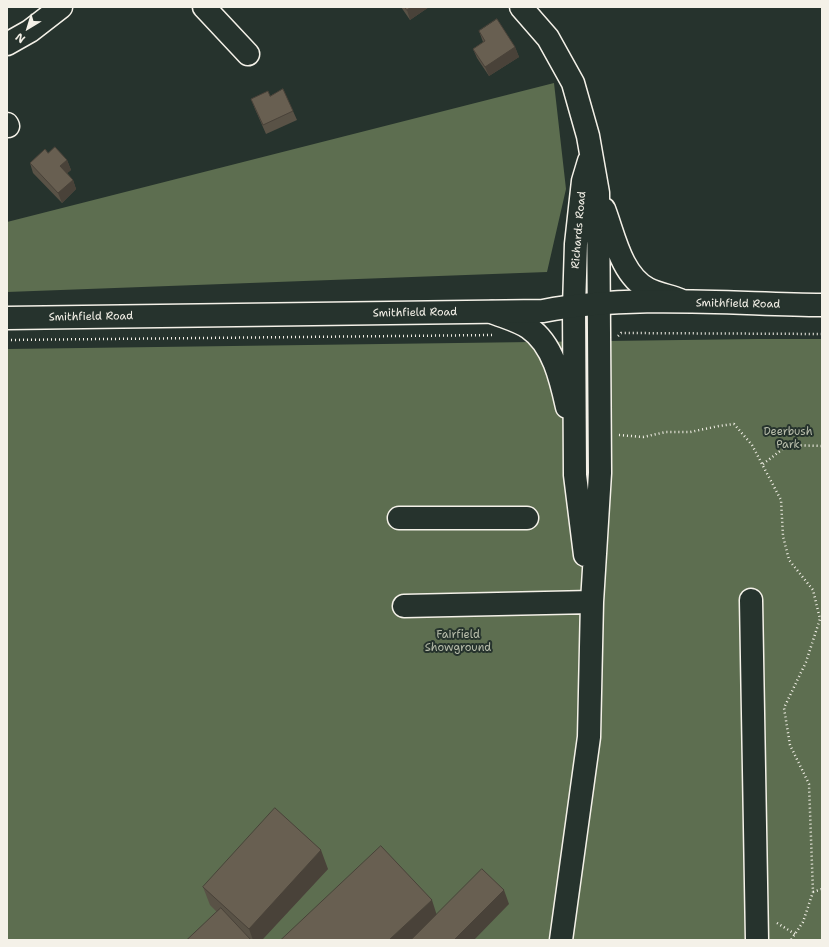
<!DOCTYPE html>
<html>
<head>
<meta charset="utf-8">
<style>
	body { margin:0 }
	#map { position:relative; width:829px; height:947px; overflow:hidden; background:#26332d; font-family:"Shantell Sans",sans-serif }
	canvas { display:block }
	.frame { position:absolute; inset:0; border:8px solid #f4f1e8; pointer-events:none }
	.north { position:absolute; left:8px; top:8px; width:40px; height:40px; -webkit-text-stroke:3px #26332d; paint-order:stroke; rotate:218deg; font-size:11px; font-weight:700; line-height:16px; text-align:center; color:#f4f1e8 }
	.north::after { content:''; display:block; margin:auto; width:14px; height:18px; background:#f4f1e8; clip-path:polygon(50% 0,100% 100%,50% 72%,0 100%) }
</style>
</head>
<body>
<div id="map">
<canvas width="829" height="947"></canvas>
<div class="frame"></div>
<div class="north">N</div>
</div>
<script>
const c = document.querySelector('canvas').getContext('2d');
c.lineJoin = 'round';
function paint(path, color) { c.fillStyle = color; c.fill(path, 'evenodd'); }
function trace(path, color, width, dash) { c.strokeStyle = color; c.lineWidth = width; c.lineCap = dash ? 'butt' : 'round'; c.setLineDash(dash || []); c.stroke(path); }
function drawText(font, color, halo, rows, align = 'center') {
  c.font = font + ' "Shantell Sans",sans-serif'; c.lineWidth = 4; c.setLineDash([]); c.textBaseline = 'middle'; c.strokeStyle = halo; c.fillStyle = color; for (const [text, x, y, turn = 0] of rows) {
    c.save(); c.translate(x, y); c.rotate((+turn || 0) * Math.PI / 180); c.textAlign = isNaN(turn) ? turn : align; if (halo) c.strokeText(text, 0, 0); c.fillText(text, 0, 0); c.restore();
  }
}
paint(new Path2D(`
	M554 83 566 189 547 272 7 292V222Z
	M757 339H822V940H7V349Z`), '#5d6e50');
const minor = new Path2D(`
	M204 7 248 54
	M521 7 548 38 573 83 588 136 598 193 600 473 592 602 589 737 561 940
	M7 44 30 31 61 7
	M7 124 8 126
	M604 209C614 235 621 275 648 289 658 294 670 296 680 300
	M492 312C504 317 519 321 529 328 553 344 561 380 567 407
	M399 518H527
	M585 555 575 475 574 307 576 244 583 181 589 161
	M751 600 757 940
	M404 606 592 602`);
const major = new Path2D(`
	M7 318 543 311C631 294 732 304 822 305`);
trace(minor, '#f4f1e8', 25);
trace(major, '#f4f1e8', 25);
trace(new Path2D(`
	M618 336 621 333 822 334
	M7 340 494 335
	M619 435 643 437 666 432H690L719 426 734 424 752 445 781 500 783 536 789 560 813 590 820 619 806 662 784 708 790 745 809 784 813 892 803 922 791 940
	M763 464 788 445 822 446
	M813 892 822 889
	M777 923 795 934`), '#f4f1e8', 2.5, [1, 3]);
trace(minor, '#26332d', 22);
trace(major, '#26332d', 22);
paint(new Path2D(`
	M401 7H429L410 20Z
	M479 31 515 47 519 57 489 76 477 58 473 49 483 42Z
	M251 99 293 111 297 120 266 134 255 109Z
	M67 160 71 170 67 173 73 180 76 189 62 203 33 173 30 163Z
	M328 869 262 940H187L217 912 210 905 203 887Z`), '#595246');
paint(new Path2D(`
	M411 7H429L410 20 407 10Z
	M515 47 519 57 489 76 485 67Z
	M67 160 71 170 64 176 60 166Z
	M73 180 76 189 62 203 58 193Z
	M321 850 328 869 262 940H253L249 929Z
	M504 890 509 904 474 940H454Z
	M432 900 438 919 416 940H389Z`), '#494239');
const building = new Path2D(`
	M405 7H411L407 10Z
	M497 19 515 47 485 67 473 49 485 41 479 31Z
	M283 89 293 111 263 125 251 99 268 91 270 96Z
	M55 147 67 160 60 166 73 180 58 193 30 163 45 149 48 153Z
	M275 808 321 850 249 929 203 887Z
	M381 846 432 900 389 940H281Z
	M482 869 504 890 454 940H411Z
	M221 908 251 940H187Z`);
paint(building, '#685f51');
trace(building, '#494239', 1);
drawText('11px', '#f4f1e8', '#26332d', [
	["Richards Road",579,230,-85],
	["Smithfield Road",738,304,1],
	["Smithfield Road",415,313,-1],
	["Smithfield Road",91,317,-1]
]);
drawText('11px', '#b8bdab', '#26332d', [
	["Deerbush",788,432],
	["Park",788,445],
	["Fairfield",458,635],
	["Showground",458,648]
]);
</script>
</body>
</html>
